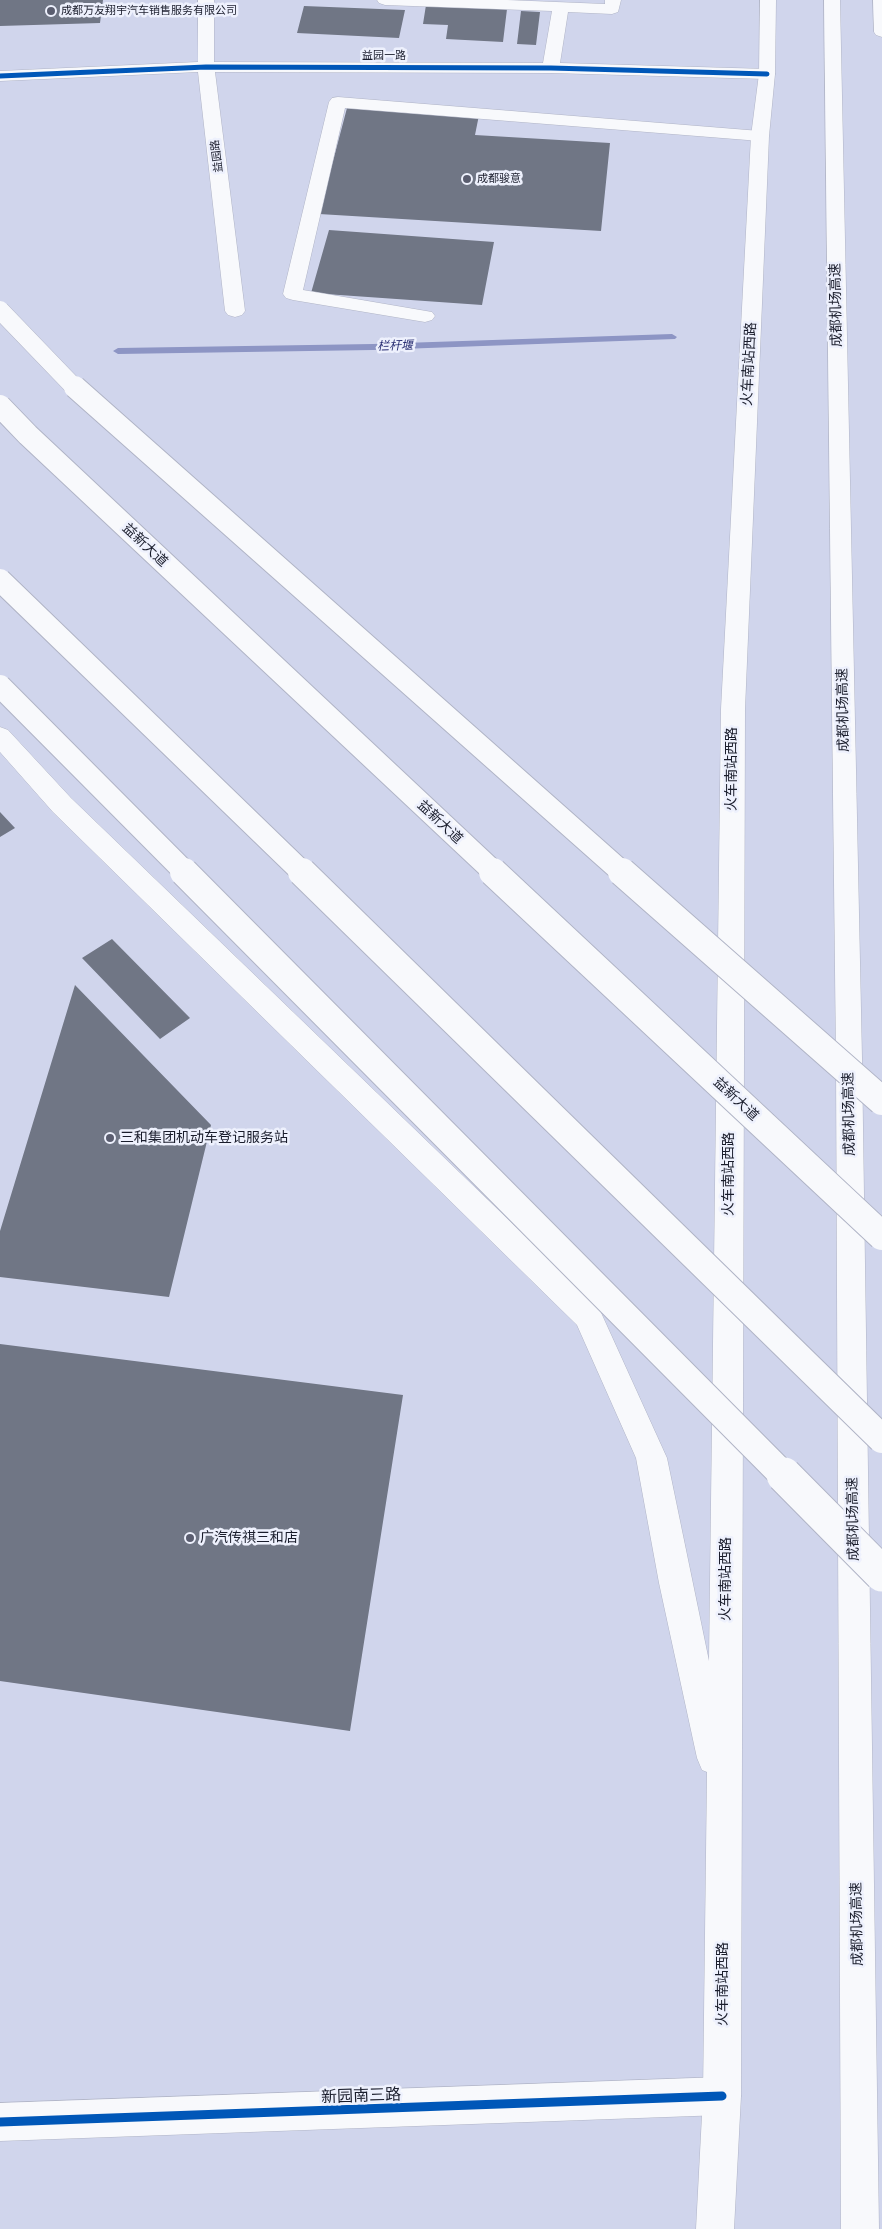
<!DOCTYPE html>
<html>
<head>
<meta charset="utf-8">
<style>
	body { margin:0 }
	canvas { display:block; background:#d0d5ec }
</style>
</head>
<body>
<canvas width="882" height="2229"></canvas>
<script>
const c = document.querySelector('canvas').getContext('2d');
c.lineJoin = 'round';
function paint(path, color) { c.fillStyle = color; c.fill(path, 'evenodd'); }
function trace(path, color, width, dash) { c.strokeStyle = color; c.lineWidth = width; c.lineCap = dash ? 'butt' : 'round'; c.setLineDash(dash || []); c.stroke(path); }
function drawText(font, color, halo, rows, align = 'center') {
  c.font = font + ' Mulish,"Noto Sans SC",sans-serif'; c.lineWidth = 5; c.setLineDash([]); c.textBaseline = 'middle'; c.strokeStyle = halo; c.fillStyle = color; for (const [text, x, y, turn = 0] of rows) {
    c.save(); c.translate(x, y); c.rotate((+turn || 0) * Math.PI / 180); c.textAlign = isNaN(turn) ? turn : align; if (halo) c.strokeText(text, 0, 0); c.fillText(text, 0, 0); c.restore();
  }
}
paint(new Path2D(`
	M672 334 677 337 675 339 373 350 118 354 113 351 118 348 373 344Z`), '#8d95c4');
paint(new Path2D(`
	M0 0H103L100 23 0 26Z
	M426 5 507 9 503 42 446 39 448 25 423 24Z
	M304 6 405 10 399 38 297 33Z
	M521 11 540 12 536 45 517 44Z
	M347 108 479 115 475 135 610 143 601 231 319 214Z
	M329 230 494 242 482 305 311 293Z
	M0 812 15 828 0 837Z
	M112 939 190 1018 160 1039 82 958Z
	M75 985 211 1125 169 1297 0 1277V1231Z
	M0 1344 403 1395 350 1731 0 1681Z`), '#707685');
const minor = new Path2D(`
	M198 0H214V62L543 63 552 11 385 5 379 3 377 0H507L605 4V0H621L618 12 612 14 568 12 560 63 767 69 773 70 775 74 773 78 767 79 551 73 215 72 245 311 242 315 235 317 228 315 225 311 198 72 0 81V71L198 62Z
	M338 97 760 131 766 132 769 136 766 140 760 141 345 108 303 290 432 312 435 316 432 320 425 322 293 300 286 298 283 294 329 102 332 98Z
	M722 2077 735 2083 741 2096 735 2109 722 2115 0 2141V2103Z`);
const major = new Path2D(`
	M760 0H776L775 74 769 136 745 709 741 2096 734 2229H696L703 2096 707 1772 702 1770 697 1758 659 1583 636 1458 577 1325 53 812 0 752V727L8 730 71 798 598 1306 667 1458 709 1661 721 709 751 136 759 74Z`);
const highway = new Path2D(`
	M824 0H840L862 1058 879 2229H841L836 1058Z
	M873 0H882V37L876 35 874 32Z`);
trace(minor, '#b0b4c6', 1);
trace(major, '#b0b4c6', 1);
trace(highway, '#b0b4c6', 1);
paint(minor, '#f8f9fc');
paint(major, '#f8f9fc');
paint(highway, '#f8f9fc');
const majorBridgeFar2 = new Path2D(`
	M0 310 76 389`);
const majorBridgeFar1 = new Path2D(`
	M75 387 623 873
	M0 406 28 435 495 873`);
const majorBridge = new Path2D(`
	M493 872 882 1236
	M622 872 882 1101`);
const highwayBridgeFar2 = new Path2D(`
	M0 580 303 873
	M0 686 186 873`);
const highwayBridgeFar1 = new Path2D(`
	M184 872 785 1477
	M302 872 882 1439`);
const highwayBridge = new Path2D(`
	M784 1475 882 1574`);
trace(majorBridgeFar2, '#b0b4c6', 19, []);
trace(majorBridgeFar1, '#b0b4c6', 24, []);
trace(majorBridge, '#b0b4c6', 30, []);
trace(highwayBridgeFar2, '#b0b4c6', 24, []);
trace(highwayBridgeFar1, '#b0b4c6', 30, []);
trace(highwayBridge, '#b0b4c6', 37, []);
trace(majorBridgeFar2, '#f8f9fc', 18);
trace(majorBridgeFar1, '#f8f9fc', 22);
trace(majorBridge, '#f8f9fc', 28);
trace(highwayBridgeFar2, '#f8f9fc', 22);
trace(highwayBridgeFar1, '#f8f9fc', 28);
trace(highwayBridge, '#f8f9fc', 35);
trace(new Path2D(`
	M0 76 206 67 551 68 767 74`), '#0057b8', 5);
trace(new Path2D(`
	M0 2122 722 2096`), '#0057b8', 9);
for (const [x, y, r, color] of [
	[51,11,5,"#5a5d6f"],
	[467,179,5,"#5a5d6f"],
	[110,1138,5,"#5a5d6f"],
	[190,1538,5,"#5a5d6f"]
]) { const dot = new Path2D(); dot.arc(x, y, r, 0, 2 * Math.PI); c.fillStyle = color; c.fill(dot); trace(dot, '#eef1fd', 2); }
drawText('11px', '#1a1d2c', '#eef1fd', [
	["成都万友翔宇汽车销售服务有限公司",61,11],
	["成都骏意",477,179]
], 'left');
drawText('11px', '#1a1d2c', '#eef1fd', [
	["益园一路",384,56],
	["益园路",217,156,-97]
]);
drawText('italic 12px', '#282d72', '#eef1fd', [
	["栏杆堰",395,346,-2]
]);
drawText('14px', '#1a1d2c', '#eef1fd', [
	["成都机场高速",836,305,-91],
	["火车南站西路",749,364,-87],
	["益新大道",145,545,43],
	["成都机场高速",843,710,-91],
	["火车南站西路",732,769,-90],
	["益新大道",440,822,43],
	["益新大道",736,1099,43],
	["成都机场高速",849,1114,-91],
	["火车南站西路",729,1174,-90],
	["成都机场高速",853,1519,-91],
	["火车南站西路",726,1579,-90],
	["成都机场高速",857,1924,-91],
	["火车南站西路",723,1984,-90]
]);
drawText('14px', '#1a1d2c', '#eef1fd', [
	["三和集团机动车登记服务站",120,1138],
	["广汽传祺三和店",200,1538]
], 'left');
drawText('16px', '#1a1d2c', '#eef1fd', [
	["新园南三路",361,2096,-2]
]);
</script>
</body>
</html>
